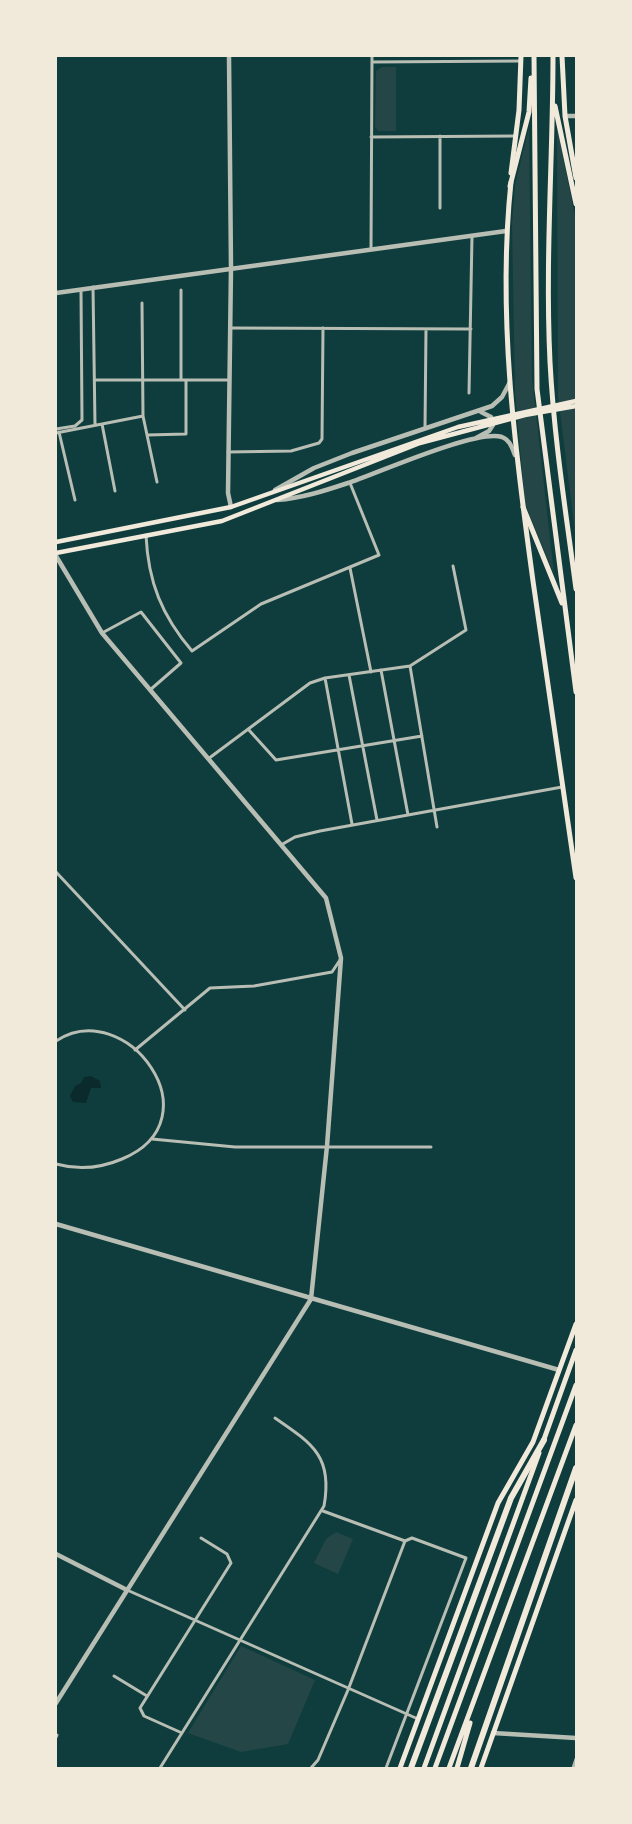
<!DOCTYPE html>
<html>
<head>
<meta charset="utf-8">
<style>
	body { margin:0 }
	#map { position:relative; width:632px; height:1824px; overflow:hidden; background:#0f3d3e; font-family:"Nunito Sans",sans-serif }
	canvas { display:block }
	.frame { position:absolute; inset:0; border:57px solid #f1e9da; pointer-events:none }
</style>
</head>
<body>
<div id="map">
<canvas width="632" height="1824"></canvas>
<div class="frame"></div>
</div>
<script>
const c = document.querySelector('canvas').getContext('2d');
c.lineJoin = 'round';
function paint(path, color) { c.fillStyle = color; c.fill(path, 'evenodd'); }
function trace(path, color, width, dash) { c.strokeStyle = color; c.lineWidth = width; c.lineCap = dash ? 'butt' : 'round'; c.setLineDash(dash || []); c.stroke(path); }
paint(new Path2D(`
	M382 67H396V131H378L375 127 376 71Z
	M557 127 576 222V541L558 395Z
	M529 128 532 378 554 574 525 504 515 392 512 223 515 185Z
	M336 1532 353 1539 338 1574 314 1563 326 1539Z
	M241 1646 315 1680 288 1744 241 1752 188 1733Z`), '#244646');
paint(new Path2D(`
	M91 1076 100 1081 101 1088H91L86 1103 73 1102 70 1096 75 1086 81 1083 84 1077Z`), '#0a2a2b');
trace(new Path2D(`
	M372 62 521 61
	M371 137 515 136
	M440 208V136
	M371 249 372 56
	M93 287 95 425
	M181 290V380
	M231 328 471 329
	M95 380H228
	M469 393 472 236
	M143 416 157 482
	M102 424 115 491
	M425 428 426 329
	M56 429 75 426 82 420 81 291
	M59 432 75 500
	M56 433 143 416 142 303
	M147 435 186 434V380
	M228 452 291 451 319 443 322 439 323 328
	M146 535C148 582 162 616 192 651L261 604 379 555 350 483
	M350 568 371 672
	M102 633 141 612 181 663 150 690
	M410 666 437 827
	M381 670 408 815
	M349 675 377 820
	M325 678 352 824
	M248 729 276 760 422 736
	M208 759 310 683 325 678 410 666 466 630 453 566
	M281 845 295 837 320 831 562 787
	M56 872 185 1010
	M56 1041C126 995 218 1119 122 1159 101 1168 78 1170 56 1164
	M135 1050 210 988 254 986 332 972 340 960
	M152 1139 235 1147H431
	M323 1511 405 1541 412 1538 466 1558 386 1768
	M127 1590 418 1719
	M114 1676 147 1696
	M182 1733 144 1716 140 1708 231 1563 227 1554 201 1538
	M56 1737 57 1735
	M160 1768 324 1506C333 1457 313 1444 275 1418
	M311 1768 318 1760 348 1690 405 1541
	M573 1768 576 1759`), '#b8beb3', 3);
trace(new Path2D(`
	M229 56 231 268 228 493 231 507
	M565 116H576
	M56 293 506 231
	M476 438 489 431 493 425 491 417 481 412
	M275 490 314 468 352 453 492 406 502 397 510 382
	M277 500C302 498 324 491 348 483 378 473 476 429 502 437 510 440 512 448 515 455
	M56 556 102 633 326 898 341 958 327 1146 311 1299 56 1703
	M56 1224 559 1370
	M56 1554 127 1590
	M493 1733 576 1738`), '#b8beb3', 4.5);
trace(new Path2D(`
	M56 542 231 507 458 427 576 401
	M56 553 222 521 420 443 525 415 576 406`), '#f1e9da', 4.5);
trace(new Path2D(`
	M562 56 565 116 576 178
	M511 173 519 110 521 56
	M511 182C497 315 515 450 533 581 547 680 561 779 576 878`), '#f1e9da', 5);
trace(new Path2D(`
	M534 56 537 389 576 692
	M553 56C553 157 545 260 550 362 554 438 566 513 576 589
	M555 106 576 204
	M510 186 529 112 531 78
	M523 507 562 603
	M543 1442 576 1350
	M400 1768 498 1503 533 1442 576 1324
	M424 1768 539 1453
	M435 1768 576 1385
	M449 1768 576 1425
	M457 1768 470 1723
	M481 1768 576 1500`), '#f1e9da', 5);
trace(new Path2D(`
	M411 1768 511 1498 544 1440
	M471 1768 576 1468`), '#f1e9da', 6);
</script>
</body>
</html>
